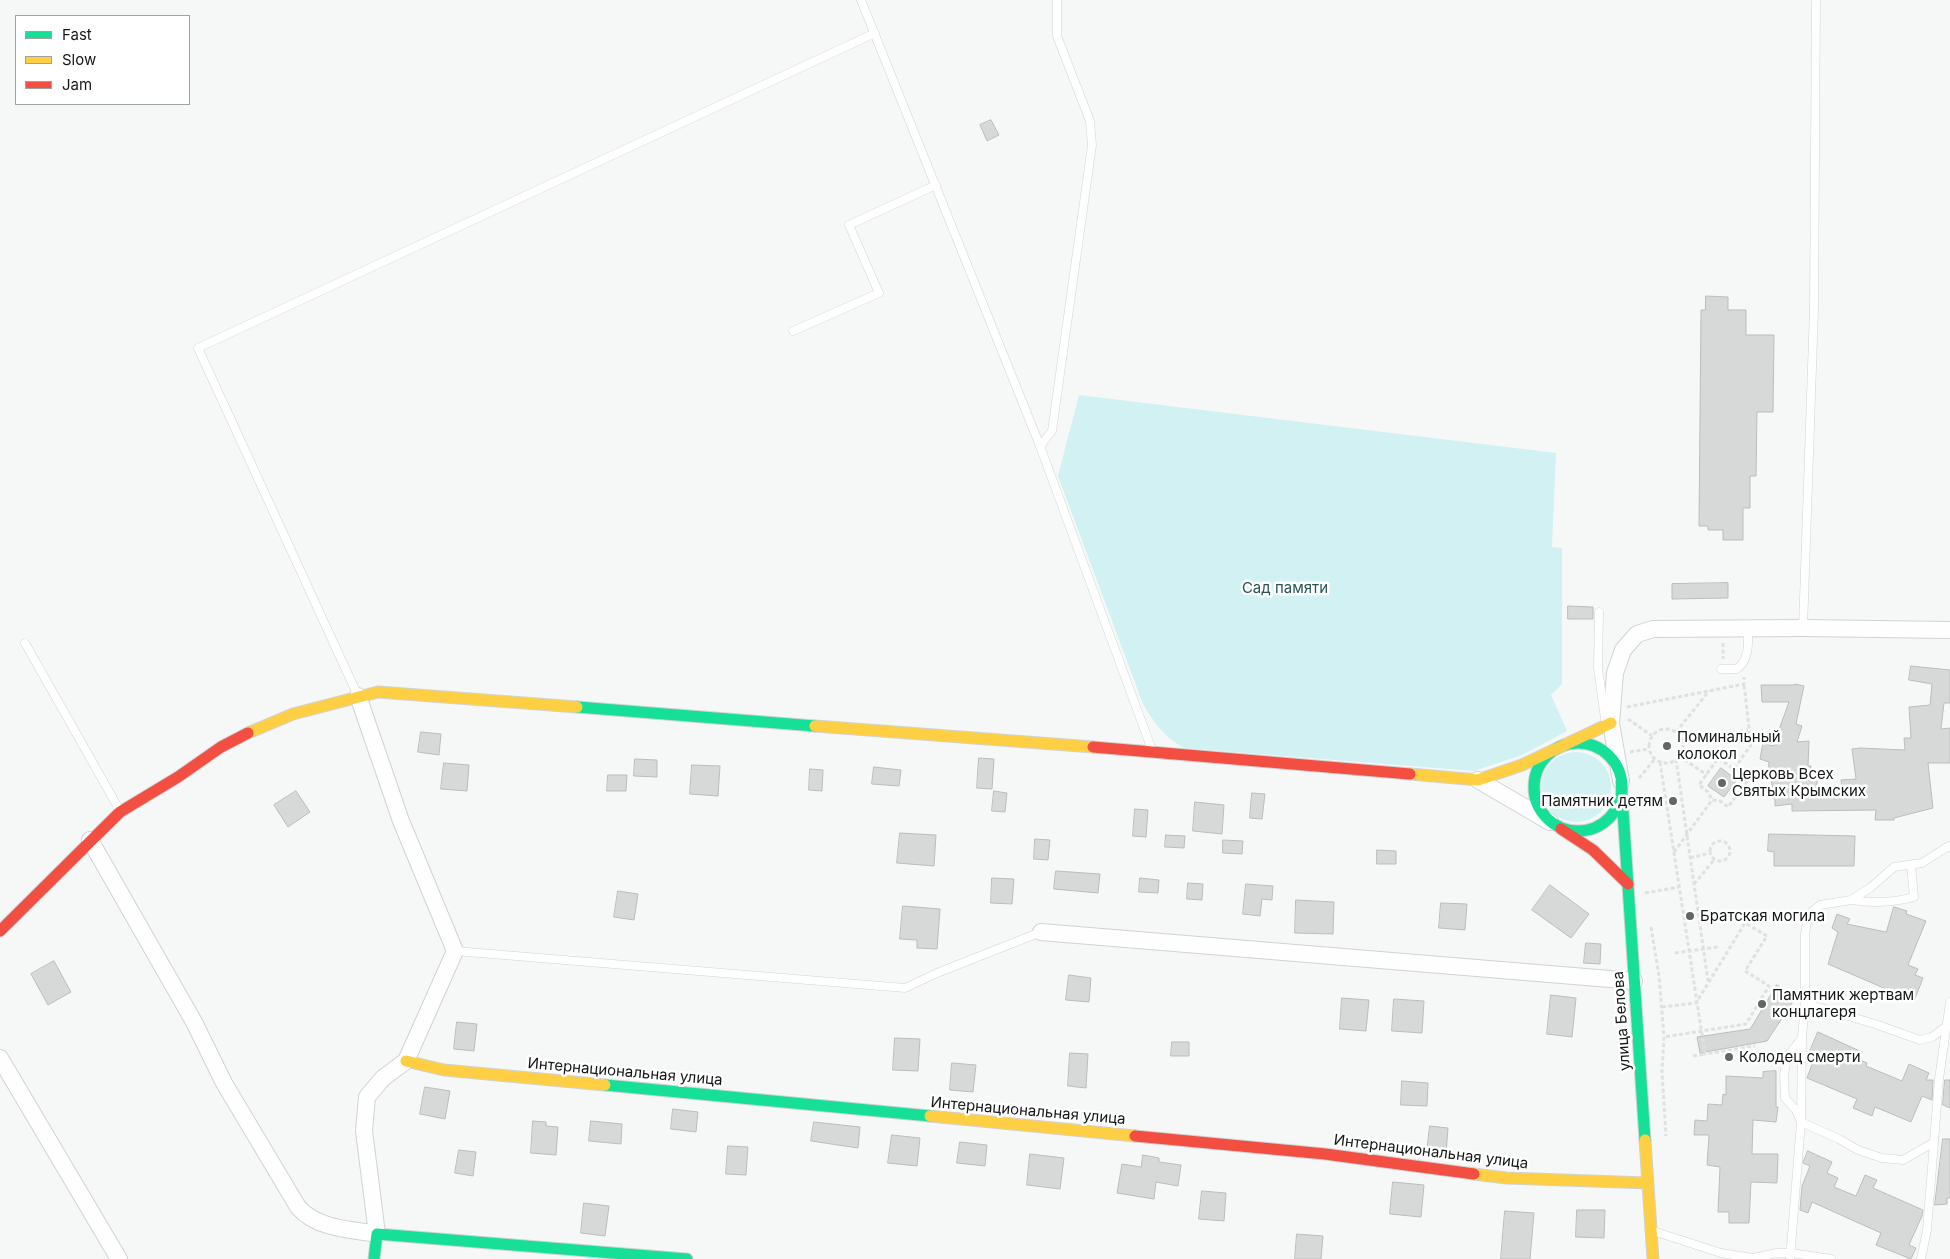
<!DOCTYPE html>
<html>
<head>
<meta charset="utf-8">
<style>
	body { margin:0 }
	#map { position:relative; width:1950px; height:1259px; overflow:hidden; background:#f6f8f8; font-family:Inter,sans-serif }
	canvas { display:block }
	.legend { position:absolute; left:15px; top:15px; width:175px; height:90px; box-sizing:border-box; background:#fff; border:1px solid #a1a2a2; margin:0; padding:6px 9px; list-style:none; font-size:15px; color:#151717 }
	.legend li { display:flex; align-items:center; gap:10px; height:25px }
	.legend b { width:25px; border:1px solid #a1a2a2 }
</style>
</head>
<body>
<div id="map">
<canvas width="1950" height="1259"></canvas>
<ul class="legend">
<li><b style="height:6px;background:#16e098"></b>Fast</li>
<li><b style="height:6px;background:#ffcf43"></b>Slow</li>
<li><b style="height:6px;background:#f24e42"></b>Jam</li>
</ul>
</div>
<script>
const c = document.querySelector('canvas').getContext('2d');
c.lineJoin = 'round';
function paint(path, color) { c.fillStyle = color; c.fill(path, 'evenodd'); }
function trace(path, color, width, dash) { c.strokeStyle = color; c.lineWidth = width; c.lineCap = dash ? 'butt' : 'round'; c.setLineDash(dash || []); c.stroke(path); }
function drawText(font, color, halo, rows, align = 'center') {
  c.font = font + ' Inter,sans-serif'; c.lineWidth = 5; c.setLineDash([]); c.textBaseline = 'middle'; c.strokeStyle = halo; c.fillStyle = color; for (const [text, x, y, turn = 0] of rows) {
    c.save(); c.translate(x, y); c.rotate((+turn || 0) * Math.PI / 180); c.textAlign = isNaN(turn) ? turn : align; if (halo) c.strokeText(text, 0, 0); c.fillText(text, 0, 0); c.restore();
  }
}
paint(new Path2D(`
	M1079 395 1556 453 1552 547 1562 548V684L1551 695 1567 731 1522 755 1474 771 1184 748C1164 737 1154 723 1143 704L1058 476Z
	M1541 787a35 35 0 1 1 70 0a35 35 0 1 1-70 0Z`), '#d1f1f2');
const building = new Path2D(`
	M991 120 999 135 987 141 980 125Z
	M1706 296 1728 297V310H1746V335H1774L1773 412H1757L1756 476H1750V508H1743V540H1723V530H1708V526H1699L1701 310H1705Z
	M1728 583V598L1672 599V584Z
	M1568 606 1593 607V619H1568Z
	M1911 666 1950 670V703H1944L1941 729 1950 728V763H1928L1933 808 1894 818V820H1875L1876 810 1792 811V804L1775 806V799L1773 798 1771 776H1768L1769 762 1760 759 1763 743 1773 746 1789 702H1762L1761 685H1794L1795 684 1804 686 1796 724 1802 726 1797 742 1809 741 1808 766H1811V774H1817V789H1842L1841 780 1856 779 1852 749 1860 748 1905 750 1904 738H1911L1909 707 1930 705 1932 684 1909 680Z
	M421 732 441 734 439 755 418 752Z
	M979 758 994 759 992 789 977 788Z
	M635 759 657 760V777L634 776Z
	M444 763 469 765 467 791 441 789Z
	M692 765 720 766 718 796 690 794Z
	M874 767 901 770 899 786 872 784Z
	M1721 768 1737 780 1724 797 1708 786Z
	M810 769 823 770 822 791 809 790Z
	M608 775H627L626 791H607Z
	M296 791 310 812 288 827 274 805Z
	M994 791 1007 793 1005 812 992 811Z
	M1252 793 1265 794 1262 819 1250 818Z
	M1195 802 1224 805 1222 834 1193 831Z
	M1135 809 1148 810 1146 837 1133 836Z
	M900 833 936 835 934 866 897 863Z
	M1769 834 1855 836 1854 866H1774V852L1768 851Z
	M1166 835 1185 836 1184 848 1165 847Z
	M1035 839 1050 840 1048 860 1034 859Z
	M1223 840 1243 841 1242 854 1223 853Z
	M1377 850 1396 851V864H1377Z
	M1056 871 1100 874 1098 893 1054 889Z
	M992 878 1014 879 1012 904 991 903Z
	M1140 878 1159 880 1158 893 1139 892Z
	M1188 883 1203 884 1202 900 1187 899Z
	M1246 884 1273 886 1272 900 1262 899 1260 916 1243 914Z
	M1550 885 1589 914 1571 938 1532 910Z
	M618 891 638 894 634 920 614 917Z
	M1296 900 1334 902 1333 934 1295 933Z
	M1441 903 1467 904 1465 930 1439 928Z
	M903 906 940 909 937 949 917 948V940L900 939Z
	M1894 907 1907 911 1906 914 1926 921 1908 965 1918 969 1915 975 1923 978 1914 1001 1828 964 1838 932 1832 928 1837 914 1850 919 1847 924 1886 932Z
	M1586 943 1601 944 1600 964 1584 963Z
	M54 961 71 992 48 1005 31 974Z
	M1069 975 1091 978 1089 1002 1066 1000Z
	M1777 985 1796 997 1767 1041 1700 1053 1697 1037 1750 1029Z
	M1551 995 1576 998 1572 1037 1547 1034Z
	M1342 998 1369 1000 1366 1031 1340 1029Z
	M1394 999 1424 1001 1422 1033 1392 1031Z
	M457 1022 477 1024 474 1051 454 1049Z
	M1818 1032 1862 1052 1860 1060 1867 1063 1866 1066 1902 1081 1909 1064 1929 1073 1926 1080H1933L1932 1100 1922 1096 1911 1122 1875 1107 1872 1116 1853 1108 1857 1099 1807 1078 1814 1059 1808 1056Z
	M895 1038 920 1039 918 1071 893 1070Z
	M1172 1042H1189V1056H1171Z
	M1070 1053 1088 1054 1086 1088 1068 1086Z
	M952 1063 976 1065 973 1092 950 1090Z
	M1776 1071V1107H1778L1776 1122 1753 1120 1752 1154H1778L1777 1183 1751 1182 1749 1223H1729V1212H1718L1720 1167 1707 1165 1709 1135H1694L1695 1120 1707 1121 1708 1104 1722 1105 1723 1094 1726 1095V1076L1763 1078V1072Z
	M1945 1080H1950V1108L1943 1105Z
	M1402 1081 1428 1083 1427 1106 1401 1105Z
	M425 1087 450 1091 445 1119 420 1114Z
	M673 1109 698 1112 696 1132 671 1129Z
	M533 1121 546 1122V1126L558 1127 556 1155 531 1153Z
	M591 1121 622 1124 621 1144 589 1141Z
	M814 1122 860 1127 858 1148 811 1141Z
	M1430 1126 1448 1128 1446 1154 1427 1152Z
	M892 1135 920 1138 917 1166 888 1163Z
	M1943 1139H1950V1198H1947V1204L1935 1205Z
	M960 1142 987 1145 985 1166 957 1163Z
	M728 1146 748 1147 746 1175 726 1174Z
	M459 1150 476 1152 473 1176 455 1173Z
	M1808 1151 1832 1162 1827 1173 1838 1178 1834 1187 1856 1196 1865 1175 1877 1180 1873 1188 1923 1210 1922 1216 1909 1245 1916 1248 1911 1259 1876 1245 1881 1233 1812 1202 1808 1213 1800 1210 1802 1186 1810 1166 1803 1163Z
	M1030 1154 1064 1158 1060 1189 1027 1185Z
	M1143 1155 1159 1158V1162L1181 1165 1178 1186 1156 1182 1154 1199 1117 1193 1122 1164 1141 1167Z
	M1393 1182 1424 1185 1421 1217 1390 1214Z
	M1202 1191 1226 1193 1224 1221 1199 1219Z
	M584 1203 609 1206 605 1236 581 1233Z
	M1577 1210H1605L1604 1238 1576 1237Z
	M1505 1211 1534 1213 1530 1259H1501Z
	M1297 1234 1323 1236 1321 1259H1295Z`);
paint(building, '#d7d9d9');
trace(building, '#bbbdbd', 1);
const lane = new Path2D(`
	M861 0 1040 446 1152 750
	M793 331 879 293 849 225 936 185
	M1040 446 1052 431 1092 145 1090 121 1057 36V0
	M1599 612 1598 668 1605 719
	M1803 628 1814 309 1816 0
	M25 643 119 809
	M1721 669H1737C1750 659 1748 644 1748 628
	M358 696 198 348 875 33
	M1851 900C1872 903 1893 903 1914 897L1911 865
	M455 951 905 988 937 973 1041 932
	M1805 1003 1875 1024 1920 1040 1932 1037 1947 1026
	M1802 1038 1801 1122 1839 1139 1858 1150 1882 1158 1903 1160 1933 1143
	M1653 1231 1721 1253 1753 1258 1777 1253H1791L1831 1259
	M1790 1259 1801 1122 1796 1110 1785 1098 1784 1075 1787 1057 1802 1038 1805 1003V934L1808 915 1820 905 1851 900 1870 888 1894 867 1922 863 1950 845
	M1921 1259 1927 1230 1939 1079 1950 1002`);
const street = new Path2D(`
	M1478 780 1550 822
	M1621 781 1611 723 1615 673 1623 650 1637 634 1653 629 1803 628 1950 630
	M90 840 194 1022 224 1083 298 1207C317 1229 349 1229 377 1234L364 1131 367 1097 383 1078 406 1061 455 951 401 821 358 696
	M1041 932 1634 981
	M0 1058 119 1259`);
const fast = new Path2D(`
	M577 707 815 726
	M1534 787a44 44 0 1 1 88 0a44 44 0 1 1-88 0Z
	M1621 781 1645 1140
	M605 1085 930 1116
	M374 1259 377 1234 687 1259`);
const slow = new Path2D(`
	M815 726 1093 747
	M248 733 293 714 378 692 577 707
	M1410 774 1478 780 1522 765 1611 723
	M406 1061 444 1070 605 1085
	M930 1116 1135 1136
	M1645 1140 1653 1259
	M1474 1174 1506 1178 1648 1183`);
const jam = new Path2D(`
	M1093 747 1410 774
	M1561 829 1593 850 1628 884
	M0 931 120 812 178 777 221 747 248 733
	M1135 1136 1325 1154 1474 1174`);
trace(lane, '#d1d3d3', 9);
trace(street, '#d1d3d3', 18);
trace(fast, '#d1d3d3', 13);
trace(slow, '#d1d3d3', 13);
trace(jam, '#d1d3d3', 13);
trace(new Path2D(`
	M1723 643V659
	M1627 707 1744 684V677
	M1628 719 1652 736
	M1649 746a17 17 0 1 1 34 0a17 17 0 1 1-34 0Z
	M1676 732 1709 691
	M1682 742 1748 730
	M1630 752 1649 749
	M1679 756 1707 775
	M1676 759 1708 981
	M1660 762 1705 1054 1755 1046
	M1734 769 1748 780 1728 807 1720 801 1712 800 1708 792 1699 785 1718 758 1734 769 1751 745 1744 684
	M1639 778 1655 759
	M1710 851a10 10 0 1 1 20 0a10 10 0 1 1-20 0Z
	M1674 852 1712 800
	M1690 858 1710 853
	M1694 884 1714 860
	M1645 893 1679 887
	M1651 927 1659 976 1664 1037 1662 1071 1666 1136
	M1675 953 1718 947
	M1662 1007 1696 1003 1745 923 1767 936 1745 971 1769 986 1746 1024 1664 1037
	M1693 1056 1705 1054`), '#e0e0e0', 3, [4, 2.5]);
trace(lane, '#fefefe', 8);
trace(street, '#fefefe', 16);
trace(fast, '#16e098', 11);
trace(slow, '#ffcf43', 11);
trace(jam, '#f24e42', 11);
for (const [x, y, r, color] of [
	[1667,746,5,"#646666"],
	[1722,783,5,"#646666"],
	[1673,801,5,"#646666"],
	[1690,916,5,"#646666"],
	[1762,1004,5,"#646666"],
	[1729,1057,5,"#646666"]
]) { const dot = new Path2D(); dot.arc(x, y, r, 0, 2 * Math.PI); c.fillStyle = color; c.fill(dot); trace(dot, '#fff', 2); }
drawText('15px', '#295557', '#fff', [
	["Сад памяти",1285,588]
]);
drawText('15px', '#151717', '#fff', [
	["Поминальный",1677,737],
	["колокол",1677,754],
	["Церковь Всех",1732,774],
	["Святых Крымских",1732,791],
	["Памятник детям",1663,801,"right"],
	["Братская могила",1700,916],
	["Памятник жертвам",1772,995],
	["концлагеря",1772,1012],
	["Колодец смерти",1739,1057]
], 'left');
drawText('15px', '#151717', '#fff', [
	["улица Белова",1622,1021,-94],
	["Интернациональная улица",625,1072,5],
	["Интернациональная улица",1028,1111,5],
	["Интернациональная улица",1431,1152,7]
]);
</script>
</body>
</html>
